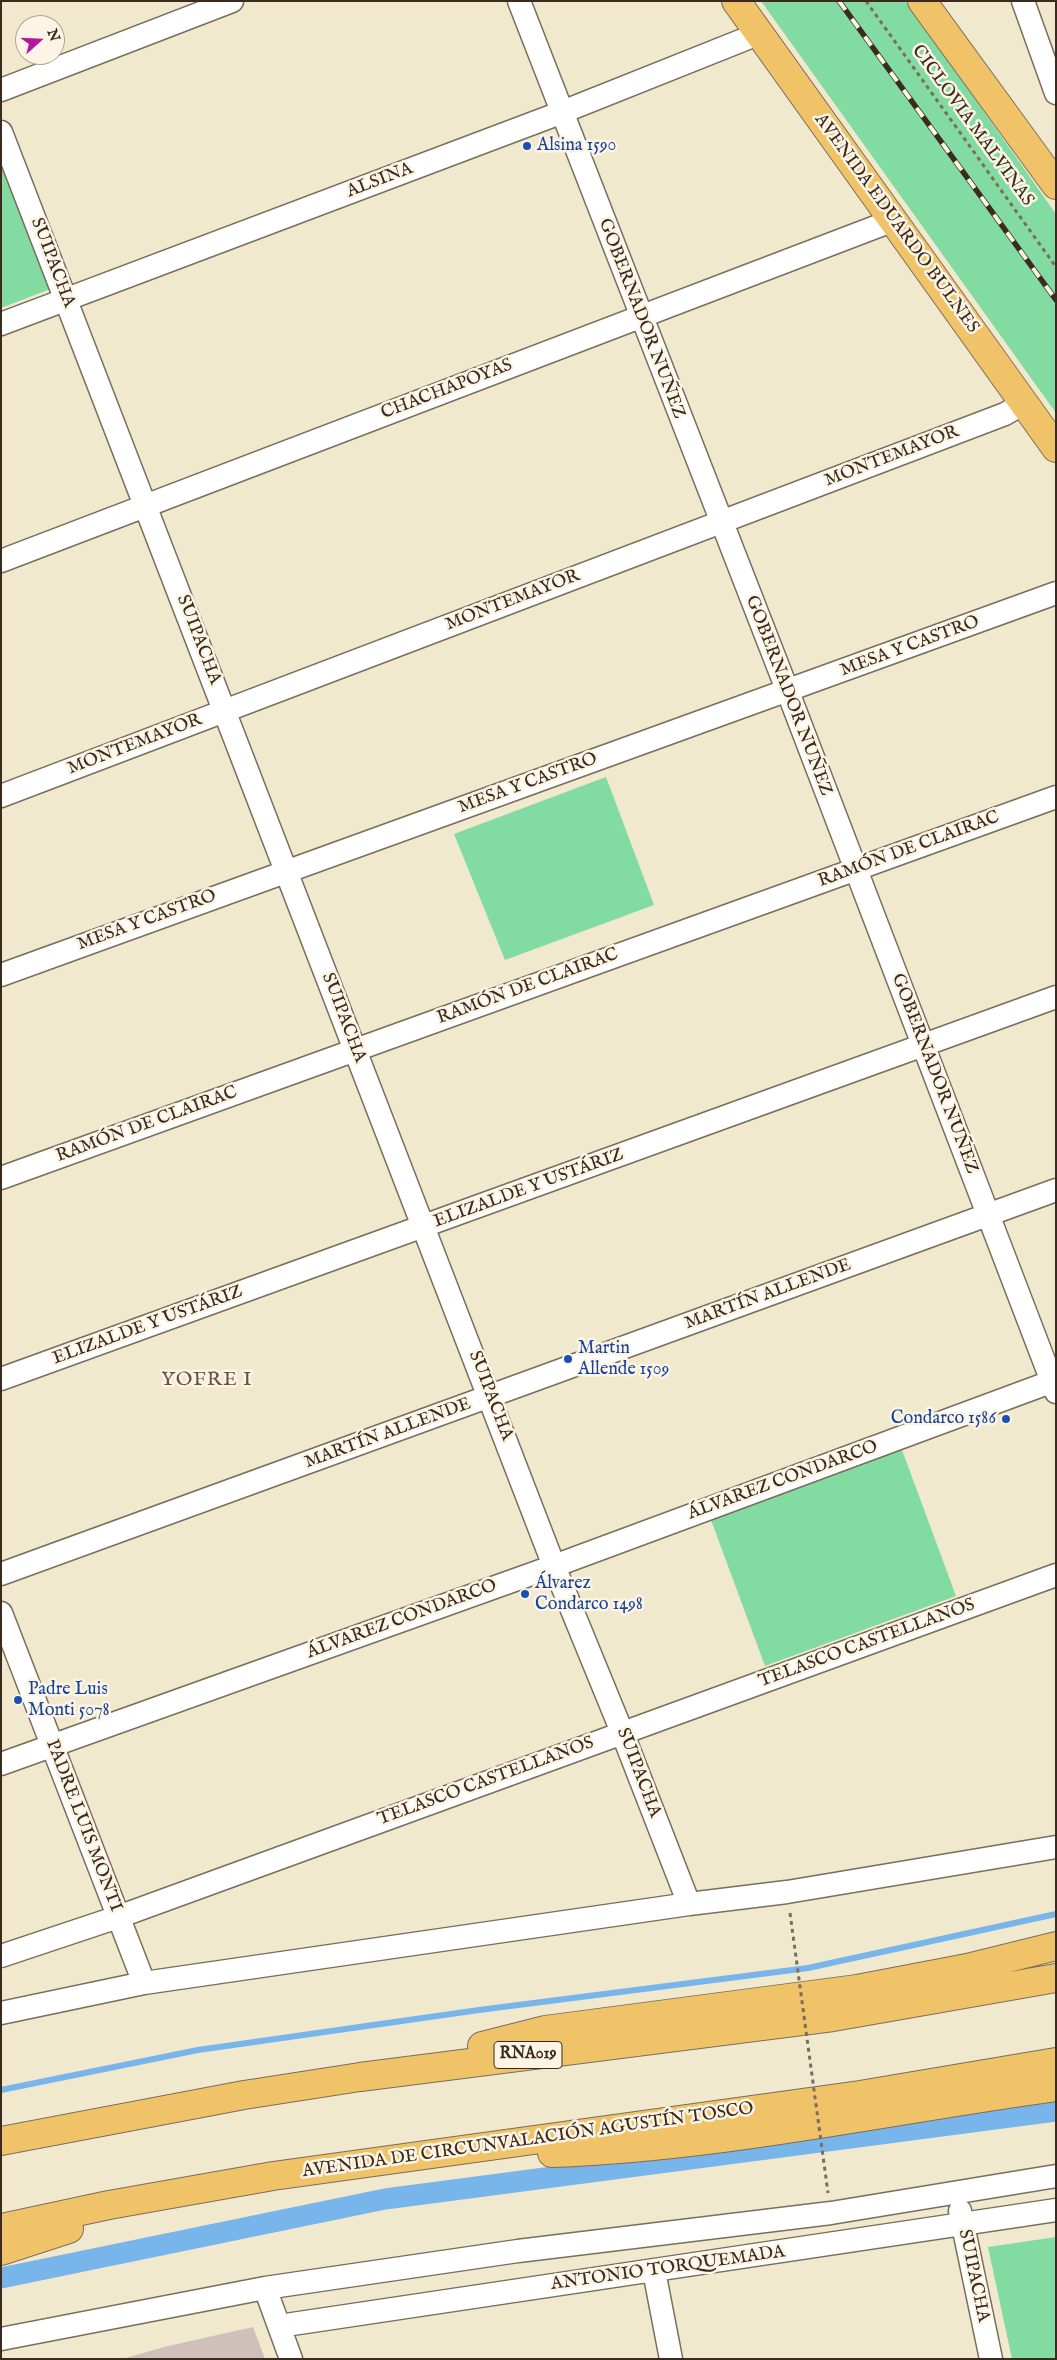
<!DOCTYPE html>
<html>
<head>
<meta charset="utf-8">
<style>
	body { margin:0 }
	#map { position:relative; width:1057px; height:2360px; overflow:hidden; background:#f0e9ce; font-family:"IM FELL English",serif }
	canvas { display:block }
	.frame { position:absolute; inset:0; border:2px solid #3b2a1e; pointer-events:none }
	.north { position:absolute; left:15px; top:15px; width:50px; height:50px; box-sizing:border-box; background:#fcf5e5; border:1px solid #afa495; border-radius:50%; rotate:70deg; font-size:14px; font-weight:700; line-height:20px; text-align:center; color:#3b2a1e }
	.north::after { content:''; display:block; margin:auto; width:18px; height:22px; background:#b5179e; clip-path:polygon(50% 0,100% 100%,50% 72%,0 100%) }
</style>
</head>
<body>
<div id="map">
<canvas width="1057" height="2360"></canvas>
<div class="frame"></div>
<div class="north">N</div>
</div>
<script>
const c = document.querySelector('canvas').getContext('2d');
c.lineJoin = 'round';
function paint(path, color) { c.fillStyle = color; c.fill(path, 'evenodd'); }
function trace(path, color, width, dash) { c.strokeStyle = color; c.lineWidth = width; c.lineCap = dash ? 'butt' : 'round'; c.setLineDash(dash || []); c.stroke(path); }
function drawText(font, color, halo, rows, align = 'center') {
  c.font = font + ' "IM FELL English",serif'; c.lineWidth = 5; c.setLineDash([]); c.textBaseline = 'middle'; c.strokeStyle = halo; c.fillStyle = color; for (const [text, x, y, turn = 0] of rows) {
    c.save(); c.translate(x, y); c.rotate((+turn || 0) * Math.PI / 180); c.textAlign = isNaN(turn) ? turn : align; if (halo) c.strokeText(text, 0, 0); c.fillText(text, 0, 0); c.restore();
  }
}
paint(new Path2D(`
	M253 2327 265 2359H122L168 2346Z`), '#d0c0bc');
paint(new Path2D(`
	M761 1H906L1056 214V413Z
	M1 148 53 288 1 308Z
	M606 777 654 905 505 960 454 834Z
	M902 1450 956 1596 765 1666 711 1520Z
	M1056 2237V2359H1012L988 2247Z`), '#82dba1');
trace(new Path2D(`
	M1 2090 198 2050 479 2010 808 1968 1056 1914`), '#77b5ea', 6);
trace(new Path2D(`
	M1 2278 385 2199 1056 2111`), '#77b5ea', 21);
const minor = new Path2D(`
	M519 1 788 692 1056 1392
	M1023 1 1056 93
	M1 90 232 1
	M1 132 554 1566 622 1732 689 1904
	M1 324 560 113 758 34
	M1 561 894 220
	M1 796 1005 414 1024 403
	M1 975 1056 593
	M1 1178 1056 797
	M1 1379 1056 997
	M1 1574 1056 1190
	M1 1613 144 1983
	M1 1764 554 1566 1056 1380
	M1 1956 118 1917 1056 1575
	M1 2013 144 1983 689 1904 787 1892 1056 1847
	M960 2211 991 2359
	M654 2271 671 2359
	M265 2288 291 2359
	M279 2326 1056 2210
	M1 2339 265 2288 518 2251 831 2213 1056 2176`);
const major = new Path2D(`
	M736 1 1056 448
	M922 1 1056 185`);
const highway = new Path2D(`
	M482 2046 545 2030 857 1989 967 1968 1056 1946
	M1 2141 244 2095 360 2077 833 2017 1056 1978
	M552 2153C721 2147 888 2110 1056 2087
	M1 2228 109 2205 273 2176 860 2095 1056 2062
	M1 2251 69 2229`);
trace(minor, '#7a6d5c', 25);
trace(major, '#7a6d5c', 30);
trace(highway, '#7a6d5c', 30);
trace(new Path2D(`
	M866 1 1056 267`), '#7a6d5c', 3, [4, 4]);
trace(minor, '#fff', 22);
trace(major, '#f0c369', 28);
trace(highway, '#f0c369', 28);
const rail = new Path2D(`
	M839 1 1056 300`);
trace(rail, '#3b2a1e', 5.5);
trace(rail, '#fcf5e5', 4, [11]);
trace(new Path2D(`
	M790 1913 828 2193`), '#7a6d5c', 3, [4, 4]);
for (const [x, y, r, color] of [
	[527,146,5,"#1a4fb4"],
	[568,1359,5,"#1a4fb4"],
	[1006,1419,5,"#1a4fb4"],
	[525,1594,5,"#1a4fb4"],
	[18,1700,5,"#1a4fb4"]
]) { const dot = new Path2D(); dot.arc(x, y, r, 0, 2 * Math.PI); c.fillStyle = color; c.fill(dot); trace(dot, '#fcf5e5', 2); }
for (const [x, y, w] of [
	[528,2055,68]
]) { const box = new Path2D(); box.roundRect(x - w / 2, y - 13.5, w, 27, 4); c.fillStyle = '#fcf5e5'; c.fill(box); trace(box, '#3b2a1e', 1); }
drawText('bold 16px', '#3b2a1e', null, [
	["RNA019",528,2055]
]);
drawText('18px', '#3b2a1e', '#fcf5e5', [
	["CICLOVIA MALVINAS",972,126,54],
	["ALSINA",380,181,-21],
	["AVENIDA EDUARDO BULNES",896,224,54],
	["SUIPACHA",52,263,69],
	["GOBERNADOR NUÑEZ",641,319,69],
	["CHACHAPOYAS",447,390,-21],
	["MONTEMAYOR",892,457,-21],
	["MONTEMAYOR",513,601,-21],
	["SUIPACHA",198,640,69],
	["MESA Y CASTRO",910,647,-20],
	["GOBERNADOR NUÑEZ",788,696,69],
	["MONTEMAYOR",135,745,-21],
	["MESA Y CASTRO",528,784,-20],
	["RAMÓN DE CLAIRAC",909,850,-20],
	["MESA Y CASTRO",147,921,-20],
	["RAMÓN DE CLAIRAC",528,987,-20],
	["SUIPACHA",343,1018,69],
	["GOBERNADOR NUÑEZ",934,1074,69],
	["RAMÓN DE CLAIRAC",147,1125,-20],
	["ELIZALDE Y USTÁRIZ",529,1189,-20],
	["MARTÍN ALLENDE",768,1295,-20],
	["ELIZALDE Y USTÁRIZ",148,1326,-20],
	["SUIPACHA",490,1396,69],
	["MARTÍN ALLENDE",388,1434,-20],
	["ÁLVAREZ CONDARCO",783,1481,-20],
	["ÁLVAREZ CONDARCO",402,1620,-20],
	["TELASCO CASTELLANOS",867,1644,-20],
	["SUIPACHA",638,1773,69],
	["TELASCO CASTELLANOS",486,1782,-20],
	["PADRE LUIS MONTI",83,1826,69],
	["AVENIDA DE CIRCUNVALACIÓN AGUSTÍN TOSCO",528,2141,-8],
	["ANTONIO TORQUEMADA",668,2269,-8],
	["SUIPACHA",973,2276,78]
]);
drawText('18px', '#164399', '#fcf5e5', [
	["Alsina 1590",537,146],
	["Martin",578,1349],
	["Allende 1509",578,1370],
	["Condarco 1586",996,1419,"right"],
	["Álvarez",535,1584],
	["Condarco 1498",535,1605],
	["Padre Luis",28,1690],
	["Monti 5078",28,1711]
], 'left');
c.letterSpacing = '1px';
drawText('20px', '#705044', '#fcf5e5', [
	["YOFRE I",207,1381]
]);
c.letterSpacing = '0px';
</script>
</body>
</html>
